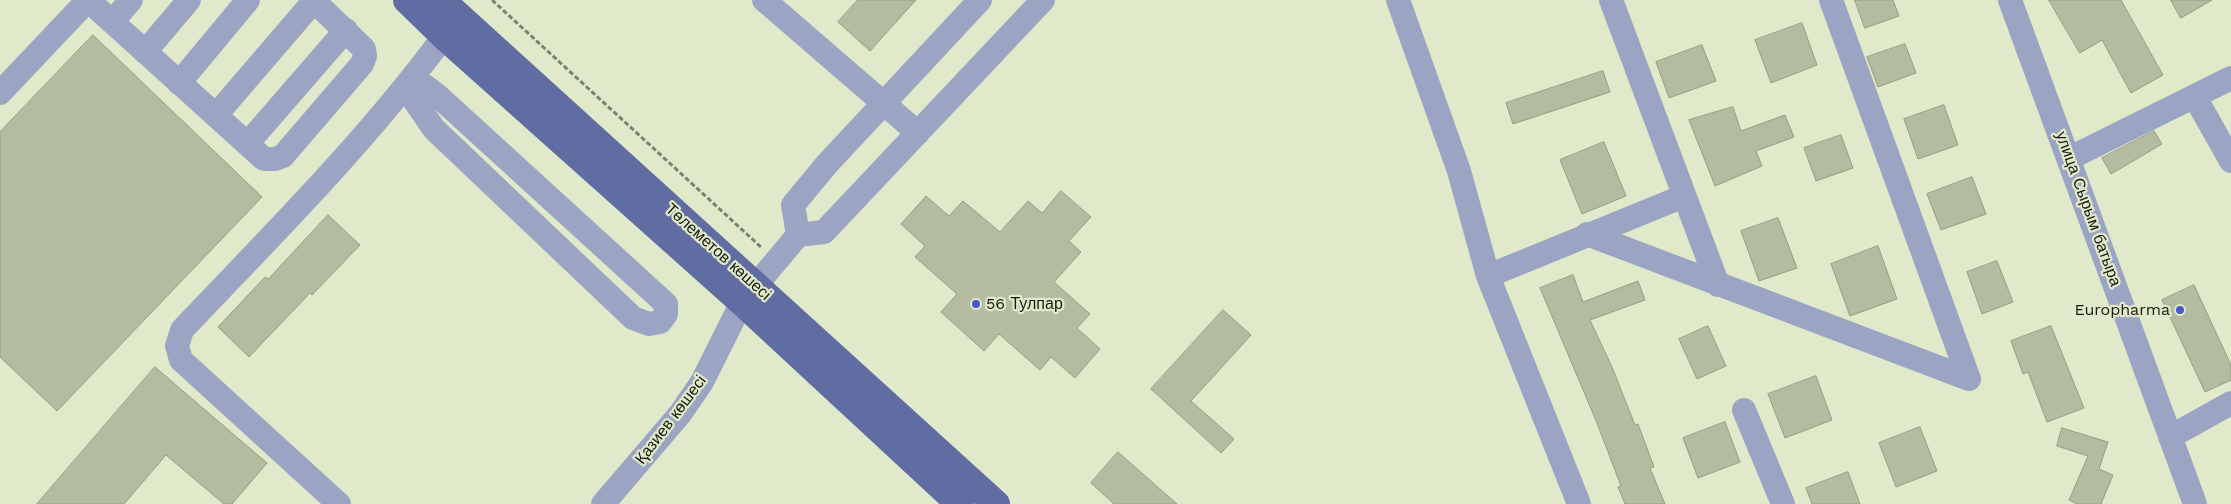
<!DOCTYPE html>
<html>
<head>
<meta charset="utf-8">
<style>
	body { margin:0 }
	canvas { display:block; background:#e0eaca }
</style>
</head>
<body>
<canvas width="2231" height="504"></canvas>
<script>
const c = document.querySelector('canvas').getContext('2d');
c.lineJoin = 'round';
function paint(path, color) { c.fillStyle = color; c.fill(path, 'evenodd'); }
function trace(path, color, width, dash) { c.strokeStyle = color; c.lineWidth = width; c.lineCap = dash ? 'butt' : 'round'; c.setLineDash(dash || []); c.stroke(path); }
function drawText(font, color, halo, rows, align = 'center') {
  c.font = font + ' "Work Sans",sans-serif'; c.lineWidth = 4.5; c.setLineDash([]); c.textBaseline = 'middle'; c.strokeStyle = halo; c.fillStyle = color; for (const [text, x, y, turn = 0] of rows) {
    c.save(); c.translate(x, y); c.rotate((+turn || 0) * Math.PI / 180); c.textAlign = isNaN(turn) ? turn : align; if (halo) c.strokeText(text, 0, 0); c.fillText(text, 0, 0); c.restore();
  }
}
const building = new Path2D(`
	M858 0H916L870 51 838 22Z
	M1855 0H1893L1899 16 1865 28Z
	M2049 0H2121L2163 75 2131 93 2102 40 2080 53Z
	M2171 0H2212L2181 18Z
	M1802 23 1817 65 1771 83 1755 40Z
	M93 35 262 197 57 411 0 357V132Z
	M1905 44 1916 73 1878 87 1867 57Z
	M1702 45 1716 81 1669 98 1656 62Z
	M1603 71 1610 92 1513 124 1506 103Z
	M1944 105 1958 145 1918 159 1904 119Z
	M1733 107 1741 131 1785 115 1794 137 1756 151 1762 166 1715 186 1689 120Z
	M2154 131 2162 144 2111 174 2102 158Z
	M1841 135 1853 168 1816 181 1804 148Z
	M1604 142 1626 196 1582 214 1560 160Z
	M1972 177 1986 214 1941 230 1927 194Z
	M1061 191 1091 217 1069 241 1081 252 1054 282 1090 314 1077 328 1100 349 1075 378 1051 357 1040 370 999 334 984 351 941 312 957 294 915 257 925 246 901 224 926 196 949 216 963 201 1000 232 1028 201 1042 213Z
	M328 215 360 245 312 295 310 293 249 357 218 327 265 277 268 279Z
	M1778 218 1797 268 1759 281 1741 231Z
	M1878 246 1897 299 1850 316 1831 264Z
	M1997 261 2013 302 1982 314 1967 272Z
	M1573 275 1583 302 1638 281 1645 300 1590 320 1612 367 1635 425 1638 424 1654 467 1650 468 1665 504H1625L1618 487 1621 486 1597 423 1540 288Z
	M2194 285 2231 365V380L2205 392 2162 300Z
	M1223 310 1251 335 1191 401 1234 439 1221 453 1151 389Z
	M1708 326 1726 366 1697 379 1679 339Z
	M2051 326 2084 408 2047 422 2028 372 2023 374 2011 341Z
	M155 367 267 463 232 504H224L166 455 124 504H37Z
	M1816 376 1832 420 1785 438 1768 394Z
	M1725 422 1740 462 1698 478 1683 438Z
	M1920 427 1937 471 1896 487 1879 443Z
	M2062 428 2108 442 2099 469 2113 475 2101 504H2077L2069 500 2088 456 2057 446Z
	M1118 452 1177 504H1114L1091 483Z
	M1848 472 1860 504H1812L1806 488Z`);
paint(building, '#b3bc9f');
trace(building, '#959e80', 1);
trace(new Path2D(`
	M492 0 762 248`), '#7c836d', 3, [5, 2.5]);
trace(new Path2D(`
	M88 0 264 159H275L283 156 362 64 365 56 364 49 313 0
	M764 0 918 133
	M1398 0 1459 171 1488 276 1579 504
	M1611 0 1718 285
	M1831 0 1969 379
	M2010 0 2195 504
	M112 22 131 0
	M145 52 189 0
	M411 81 425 86 437 95 666 304V314L660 322 649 324 633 318 434 129 412 97Z
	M179 83 248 0
	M0 93 88 0
	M2195 97 2231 161
	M216 115 314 1
	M247 144 346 30
	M2070 158 2231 78
	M1587 234 1969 379
	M798 235 793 205 827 164 980 0
	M1488 276 1684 196
	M1744 410 1783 504
	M2170 437 2231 403
	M339 504 181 360 177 346 182 330C272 235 366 142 444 36
	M603 504 680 414 702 382 742 302 798 235 824 232 1043 0`), '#9ca4c3', 24);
trace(new Path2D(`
	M407 0 444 36 742 302 960 504
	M441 0 996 504`), '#606da3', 28);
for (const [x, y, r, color] of [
	[976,304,5,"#4958cd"],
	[2180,310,5,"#4958cd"]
]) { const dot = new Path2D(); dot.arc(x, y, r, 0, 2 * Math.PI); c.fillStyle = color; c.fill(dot); trace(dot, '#e0eaca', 2); }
drawText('16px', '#171a0f', '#e0eaca', [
	["улица Сырым батыра",2088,209,70],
	["Төлеметов көшесі",718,252,42],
	["Қазиев көшесі",671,420,-53]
]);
drawText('16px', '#171a0f', '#e0eaca', [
	["56 Тулпар",986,304],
	["Europharma",2170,310,"right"]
], 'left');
</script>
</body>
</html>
